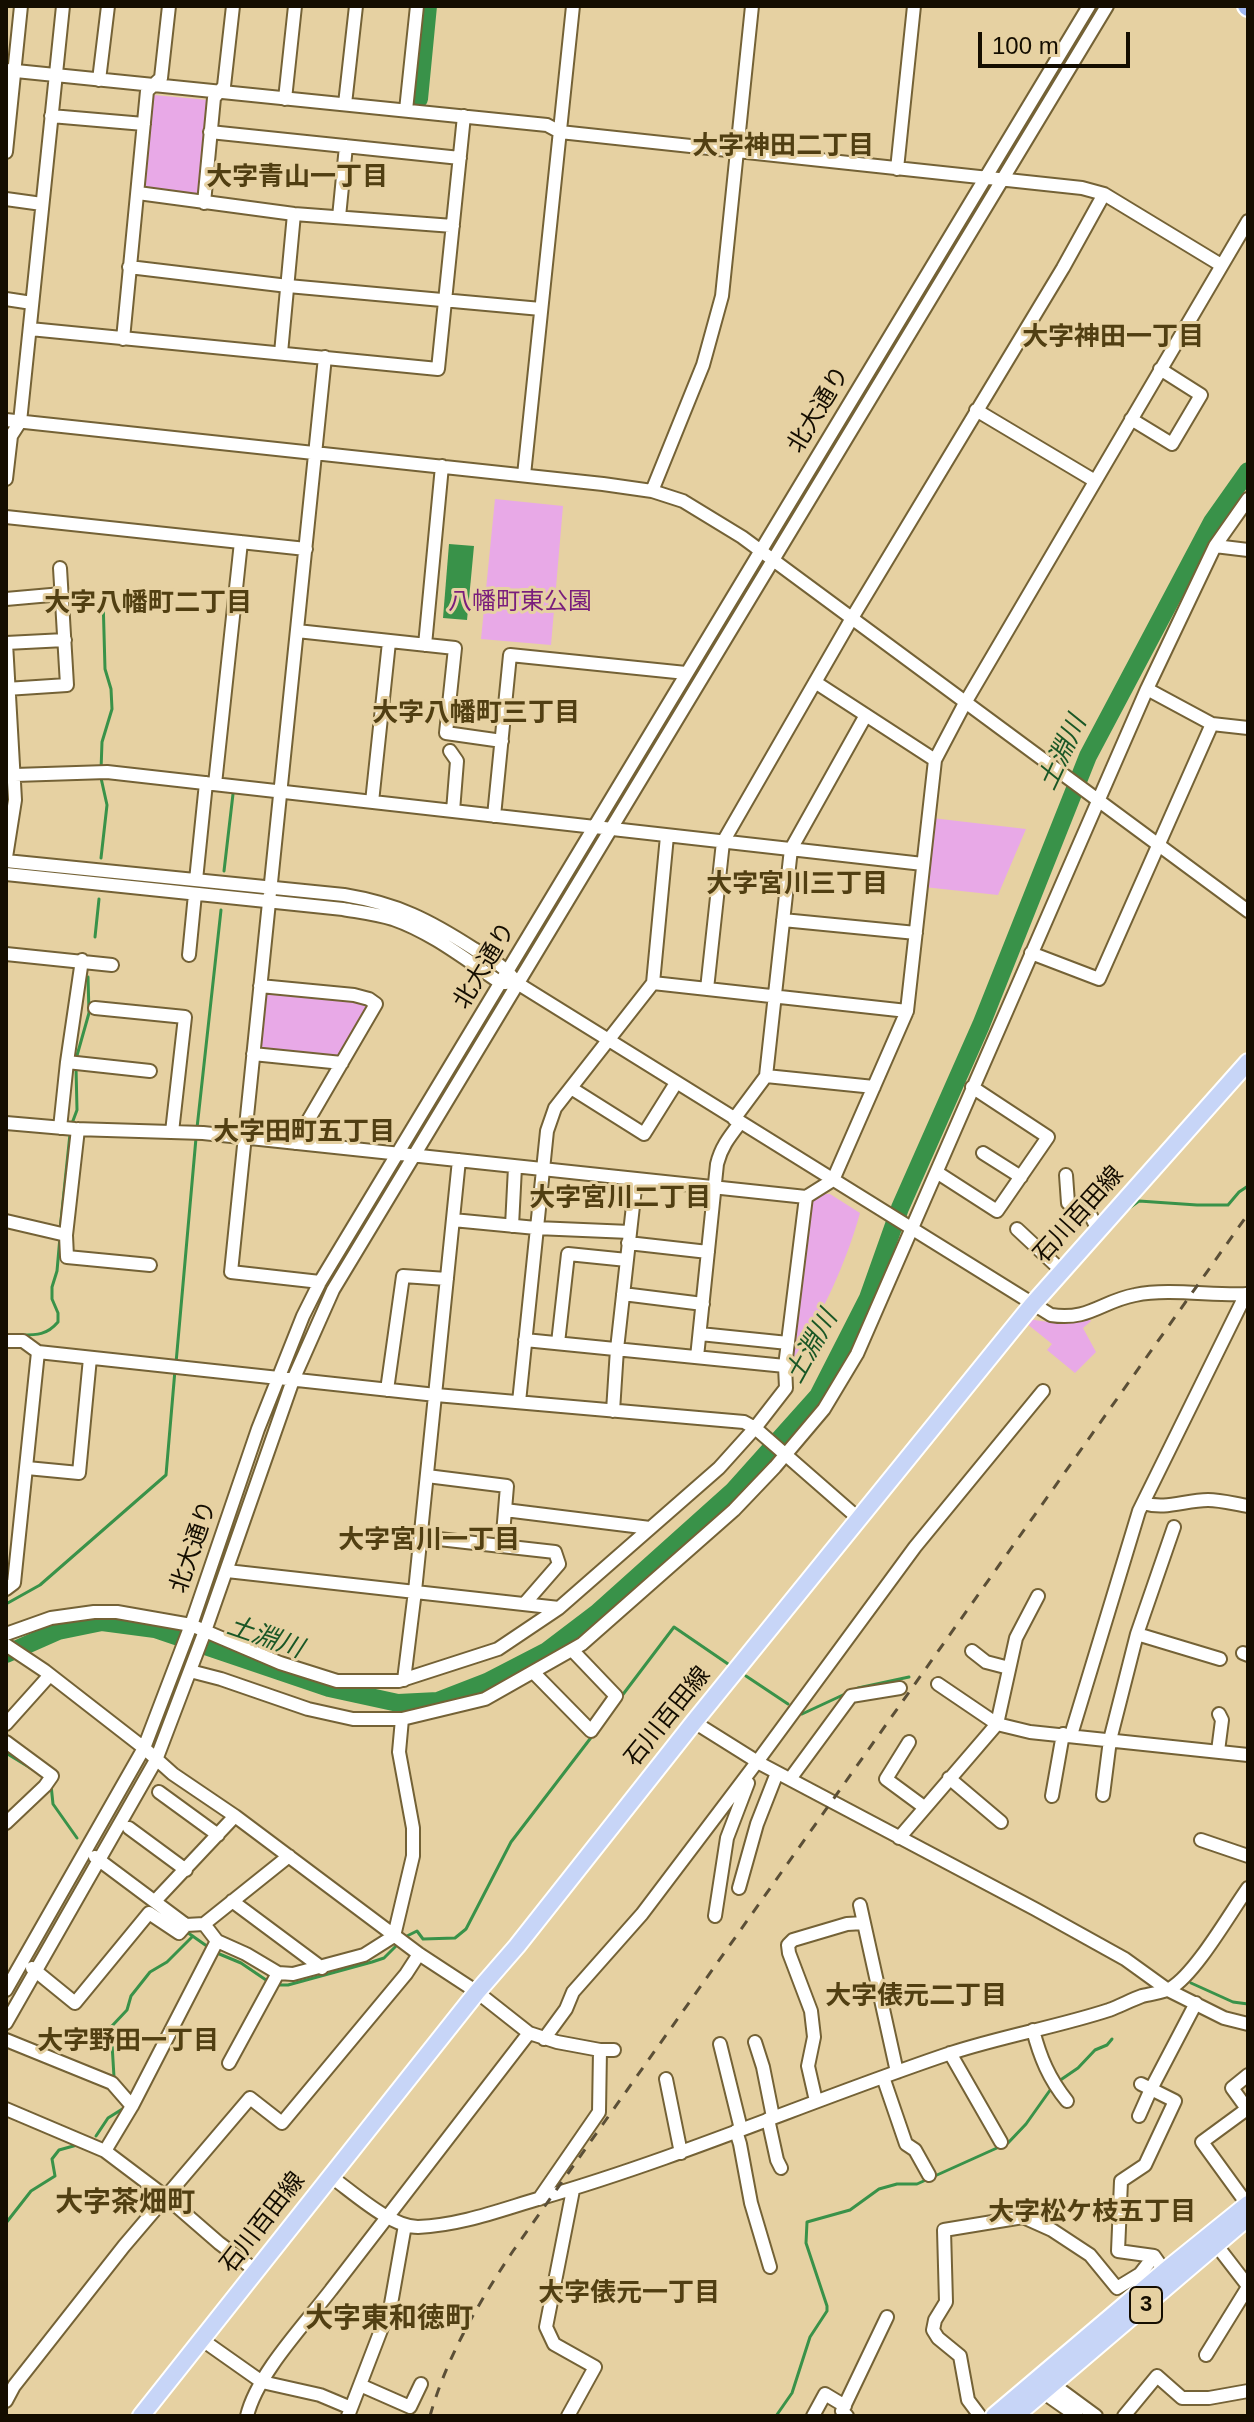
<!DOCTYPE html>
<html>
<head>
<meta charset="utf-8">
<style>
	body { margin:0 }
	#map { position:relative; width:1254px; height:2422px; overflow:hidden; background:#e6d1a2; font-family:Arial,sans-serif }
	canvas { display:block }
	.frame { position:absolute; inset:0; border:8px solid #140d00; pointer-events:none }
	.scale { position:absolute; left:978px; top:32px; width:152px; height:36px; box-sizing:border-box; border:4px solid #140d00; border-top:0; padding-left:10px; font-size:24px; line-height:28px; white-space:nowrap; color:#140d00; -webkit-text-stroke:6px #e6d1a2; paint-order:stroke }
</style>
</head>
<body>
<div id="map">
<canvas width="1254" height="2422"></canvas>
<div class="frame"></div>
<div class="scale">100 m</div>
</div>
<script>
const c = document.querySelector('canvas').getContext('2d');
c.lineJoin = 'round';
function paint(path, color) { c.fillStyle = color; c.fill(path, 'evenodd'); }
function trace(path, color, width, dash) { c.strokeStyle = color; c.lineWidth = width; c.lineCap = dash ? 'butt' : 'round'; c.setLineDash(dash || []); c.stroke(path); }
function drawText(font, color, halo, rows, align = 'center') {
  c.font = font + ' Arial,"Noto Sans JP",sans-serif'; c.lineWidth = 6; c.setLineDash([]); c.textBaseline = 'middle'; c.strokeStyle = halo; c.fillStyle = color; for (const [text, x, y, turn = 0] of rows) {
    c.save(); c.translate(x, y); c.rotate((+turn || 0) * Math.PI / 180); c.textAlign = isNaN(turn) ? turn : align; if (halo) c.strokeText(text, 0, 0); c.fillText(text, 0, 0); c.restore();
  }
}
paint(new Path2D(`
	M154 95 208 100 199 200 145 192Z
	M495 499 563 506 551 645 481 639Z
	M932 818 1026 829 998 895 924 887Z
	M270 991 328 996 368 1003 370 1007 341 1057 335 1059 262 1052 259 1048 265 994Z
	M821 1194H830L860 1213C847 1261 821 1318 793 1359L808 1207 814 1199Z
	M1087 1317 1091 1321 1083 1328 1096 1352 1075 1373 1047 1350 1052 1344 1026 1323 1029 1319C1049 1323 1068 1324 1087 1317Z`), '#e8a9e7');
paint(new Path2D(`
	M449 544 474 546 467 620 443 618Z`), '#399249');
trace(new Path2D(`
	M101 770 102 742 112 709 111 689 105 669 103 597
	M101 858 107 805 101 778
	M224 871 233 794
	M95 937 99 899
	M76 1059 89 1013 88 977
	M71 1126 77 1110 76 1067
	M197 1128 221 910
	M1125 1211 1139 1201 1197 1205H1228L1239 1192 1248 1186
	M60 1230 70 1134
	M21 1335C37 1335 47 1335 58 1322V1313L52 1299V1287L57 1271 60 1237
	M176 1363 196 1138
	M6 1604 40 1585 166 1475 175 1370
	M746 1676 788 1704
	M621 1697 674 1627 731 1666
	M802 1714 858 1688 909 1677
	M6 1753 37 1772
	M51 1785 53 1804 77 1838
	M184 1930 211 1949
	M407 1936 417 1931 423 1939 455 1938 466 1929 511 1842 593 1735
	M217 1953 241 1963 269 1982
	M1191 1983 1233 2002 1248 2004
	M277 1985H288L372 1962 384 1958 397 1945
	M117 2081 114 2077 111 2027 127 2010 131 1996 150 1972 167 1962 193 1936
	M1059 2081 1078 2068 1095 2050 1107 2045 1112 2039
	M96 2136 108 2118 124 2108
	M6 2223 31 2191 55 2176 52 2159 59 2150 77 2145
	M776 2416 792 2393 810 2337 827 2311V2306L806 2243 807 2222 850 2210 879 2189 897 2184H917L1008 2143 1026 2124 1053 2086`), '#399249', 3);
trace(new Path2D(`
	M419 99 428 6
	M6 1654 58 1631 102 1622 155 1629 329 1688 398 1703 438 1701 487 1682 547 1651 597 1613 733 1491 818 1396 868 1298 900 1208 981 1025 1088 756 1212 522 1248 471`), '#399249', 18);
const minor = new Path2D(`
	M6 70 547 125 560 132 1082 188 1104 194 1221 265
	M99 80 108 6
	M285 99 295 6
	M345 104 356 6
	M406 110 417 6
	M51 116 144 124
	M210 132 460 158
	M6 152 21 6
	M897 169 914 6
	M138 193 294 214 453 226
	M6 199 42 204
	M204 203 214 98 224 86 233 6
	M339 217 346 146
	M129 267 288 286 541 309
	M6 299 32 303
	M30 329 438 369 464 116
	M123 339 147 91 161 78 169 6
	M281 353 294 214
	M976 410 1095 481
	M1131 419 1172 444 1201 395 1160 369
	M6 420 603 484 652 491 683 501 742 537 1248 911
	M524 475 573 6
	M6 479 11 436 20 422 63 6
	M652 491 703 365 722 296 752 6
	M6 517 306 549
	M1215 546 1248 550
	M6 599 62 594
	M297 631 455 648 446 733 502 741
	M6 643 15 800 6 857
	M6 643 65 640
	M425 645 442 466
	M815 682 935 760
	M6 689 67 685 60 568
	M1147 689 1212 724 1248 728
	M450 751 457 761 453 811
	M15 775 107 772 923 864
	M215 784 241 542
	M372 802 389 642
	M494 816 510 655 686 673
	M6 861 344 895C398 904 429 920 474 949 491 959 506 967 517 983L1051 1315C1089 1321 1102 1301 1135 1295 1169 1288 1213 1296 1248 1294
	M6 874 343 909C360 912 377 914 393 919 433 933 466 960 501 983H506
	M196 880 206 783
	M783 920 916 933
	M1031 953 1099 979 1212 724
	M6 954 112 965
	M189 955 195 894
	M653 983 907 1011
	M260 986 354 995 369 999 376 1004 295 1143
	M707 989 723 842 852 618 1063 268 1104 194
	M95 1008 185 1017 172 1132
	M253 1054 342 1063
	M67 1062 150 1071
	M766 1076 874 1087
	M571 1088 644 1134 676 1083
	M734 1119 766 1076 791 849 866 715
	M6 1123 75 1129 203 1133 806 1197 833 1180 907 1011 935 760 965 703 1248 221
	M60 1128 67 1062 82 960
	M78 1129 66 1235 67 1257 150 1265
	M983 1153 1021 1177
	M938 1173 997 1211 1048 1137 972 1087
	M1066 1175 1068 1203 1091 1216 1098 1230
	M453 1220 536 1228 630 1232
	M6 1221 66 1235
	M512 1226 515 1167
	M1017 1229 1062 1271
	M628 1243 708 1252
	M320 1282 231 1272 325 357
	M623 1294 703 1304
	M700 1334 788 1343
	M525 1340 785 1366
	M6 1341H23L38 1352 436 1395 744 1422 755 1428 858 1518
	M558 1343 568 1254 627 1260
	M697 1357 717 1164C721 1147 730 1136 740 1123
	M387 1390 403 1276 447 1279
	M519 1402 547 1131 555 1108 653 983 667 836
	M613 1411 617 1349 636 1179
	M27 1468 79 1473 90 1358
	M427 1476 507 1486 502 1546
	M1143 1503C1166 1510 1185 1500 1208 1500 1221 1500 1235 1504 1248 1506
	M505 1510 650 1528
	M421 1537 555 1552 559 1564 526 1602
	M227 1571 559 1608
	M6 1589 14 1583 38 1352
	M6 1634 51 1618 94 1612H117L191 1625 280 1663 337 1681H399L498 1649 559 1608 719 1468 755 1428 786 1388 785 1366 806 1197
	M1137 1634 1220 1659
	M6 1645 45 1671 144 1748 173 1774 235 1816 419 1954 477 1992 529 2033 557 2042 600 2050H614
	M972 1651 986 1662 1009 1668
	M1243 1653 1248 1655
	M190 1671 221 1679 308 1709 353 1719H402L485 1699 582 1644 734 1510 775 1467 824 1409 857 1354 1147 689 1215 546 1248 499
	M534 1673 591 1731 616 1696 572 1650
	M404 1680 415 1591 459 1160
	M938 1684 997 1724 1016 1638 1038 1596
	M694 1722 761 1764 1035 1909 1125 1959 1168 1990 1224 2018 1248 2024
	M6 1724 49 1676
	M1071 1735 1139 1511 1246 1294
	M6 1742 52 1776 45 1786 6 1823
	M909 1742 886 1779 924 1807
	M1218 1751 1222 1720 1219 1714
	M949 1778 1001 1822
	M790 1779 851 1696 900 1688
	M159 1792 218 1835
	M1103 1795 1110 1740 1137 1634 1174 1527
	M1052 1796 1063 1734
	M129 1828 186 1870
	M899 1838 997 1724 1030 1732 1248 1755
	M1201 1840 1248 1856
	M95 1857 186 1925 204 1924 289 1856
	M739 1888 757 1824 777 1773
	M155 1901 235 1816
	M232 1901 322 1968
	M860 1905 897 2072
	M715 1916 727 1838 748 1783
	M204 1924 217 1941 246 1954 278 1973 293 1974 364 1955 394 1936 413 1856V1828L399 1752 402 1719
	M32 1968 75 2003 149 1913 179 1933 186 1925
	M6 1990 144 1748 191 1625 258 1429 303 1316 320 1282 1089 6
	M6 2023 156 1760 205 1631 293 1380 333 1290 1107 6
	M1033 2030C1040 2057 1049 2079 1067 2101
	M544 2039 566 2009 573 1992 642 1914 757 1762 915 1547 1043 1391
	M6 2040 112 2083 132 2106
	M755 2042 763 2067 773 2117
	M720 2044 741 2129
	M950 2053 1001 2142
	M229 2063 278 1973
	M1248 2075 1232 2088 1248 2110
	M883 2077 906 2144 915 2150 929 2175
	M666 2079 681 2153
	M1141 2084 1175 2101 1145 2165 1121 2181 1118 2251 1154 2256
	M816 2101 808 2066 814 2037 811 2011 789 1953 788 1945 793 1940 847 1924 864 1923
	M6 2109 105 2151 166 2197 219 2243 255 2270
	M1247 2109 1202 2142 1247 2204
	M1139 2116 1151 2089 1196 2003
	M768 2119 777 2160 781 2168
	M736 2131 740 2144 751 2203 770 2267
	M105 2151 132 2106 217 1941
	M330 2176C353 2192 390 2227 418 2227 462 2225 500 2210 541 2198 680 2158 814 2099 951 2053 1003 2036 1057 2027 1109 2010 1120 2006 1131 2000 1142 1996 1152 1993 1163 1993 1171 1988 1196 1973 1230 1913 1248 1888
	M539 2199 599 2112 600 2050
	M1211 2238 1248 2286
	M201 2339 262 2382 320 2395 351 2408
	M1206 2355 1248 2287
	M1047 2380 1096 2416
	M360 2385 410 2407 421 2384
	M1037 2388 1077 2416
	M6 2401 14 2386 124 2246 250 2098 282 2123 406 1974 419 1954
	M247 2416C257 2374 305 2324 331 2290 397 2204 463 2118 529 2033
	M348 2416 391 2304 405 2225
	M568 2416 595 2367 554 2344 546 2327 573 2190
	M813 2416 825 2394 845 2406
	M847 2416 842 2411 887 2317
	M980 2416 968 2400 960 2356 938 2338 933 2330 935 2320 946 2302 944 2230 1023 2217 1052 2230 1090 2255 1117 2288 1140 2274 1154 2256 1168 2276
	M1124 2416 1157 2376 1182 2398H1209L1248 2391`);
const major = new Path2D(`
	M141 2416 477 1992 517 1946 694 1722 1032 1305 1248 1062
	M994 2416 1165 2271 1248 2204
	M1015 2416 1244 2221`);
const highway = new Path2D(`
	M1247 6 1248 7`);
trace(minor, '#746236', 16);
trace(major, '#fff', 20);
trace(highway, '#fff', 22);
trace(minor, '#fff', 12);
trace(major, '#c7d5f7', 16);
trace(highway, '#a1b9f2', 18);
trace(new Path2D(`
	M430 2416C447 2356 479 2302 513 2251L1248 1214`), '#5b4f37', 3, [10, 10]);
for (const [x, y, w] of [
	[1146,2305,32]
]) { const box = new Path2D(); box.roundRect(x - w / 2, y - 18, w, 36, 6); c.fillStyle = '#e6d1a2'; c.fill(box); trace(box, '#140d00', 2); }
drawText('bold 22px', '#140d00', null, [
	["3",1146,2305]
]);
drawText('24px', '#140d00', '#e6d1a2', [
	["北大通り",819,410,-59],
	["北大通り",485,966,-59],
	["石川百田線",1079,1215,-48],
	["北大通り",194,1547,-71],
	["石川百田線",668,1717,-51],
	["石川百田線",263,2223,-52]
]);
drawText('24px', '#791d7c', '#e6d1a2', [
	["八幡町東公園",520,602]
]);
drawText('bold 26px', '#513f12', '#e6d1a2', [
	["大字神田二丁目",783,147],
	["大字青山一丁目",297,178],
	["大字神田一丁目",1113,338],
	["大字八幡町二丁目",148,604],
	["大字八幡町三丁目",476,714],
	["大字宮川三丁目",797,885],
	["大字田町五丁目",304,1133],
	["大字宮川二丁目",620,1199],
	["大字宮川一丁目",429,1541],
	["大字俵元二丁目",916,1997],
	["大字野田一丁目",128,2042],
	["大字松ケ枝五丁目",1092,2213],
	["大字俵元一丁目",629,2294]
]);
drawText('italic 26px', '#1a5726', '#e6d1a2', [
	["土淵川",1063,753,-65],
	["土淵川",812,1347,-61],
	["土淵川",265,1638,19]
]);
drawText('bold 28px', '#513f12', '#e6d1a2', [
	["大字茶畑町",125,2203],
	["大字東和徳町",389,2319]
]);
</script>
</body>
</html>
